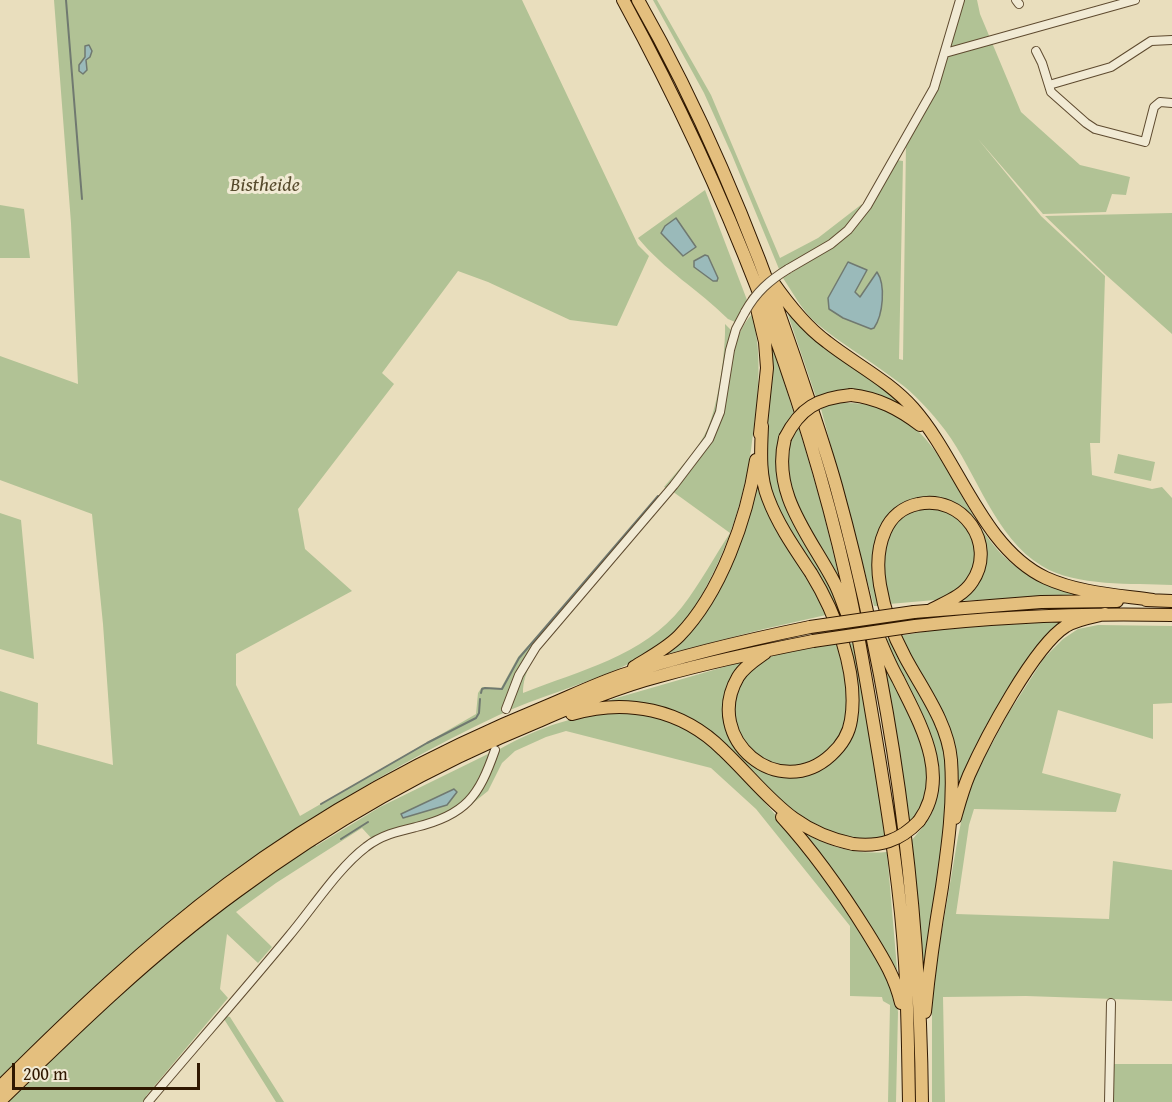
<!DOCTYPE html>
<html>
<head>
<meta charset="utf-8">
<style>
	body { margin:0 }
	#map { position:relative; width:1172px; height:1102px; overflow:hidden; background:#e9debd; font-family:"Gentium Book Plus",serif }
	canvas { display:block }
	.scale { position:absolute; left:12px; top:1063px; width:188px; height:27px; box-sizing:border-box; border:3px solid #301800; border-top:0; padding-left:8px; font-size:18px; line-height:21px; white-space:nowrap; color:#301800; -webkit-text-stroke:4px #f1ead4; paint-order:stroke }
</style>
</head>
<body>
<div id="map">
<canvas width="1172" height="1102"></canvas>
<div class="scale">200 m</div>
</div>
<script>
const c = document.querySelector('canvas').getContext('2d');
c.lineJoin = 'round';
function paint(path, color) { c.fillStyle = color; c.fill(path, 'evenodd'); }
function trace(path, color, width, dash) { c.strokeStyle = color; c.lineWidth = width; c.lineCap = dash ? 'butt' : 'round'; c.setLineDash(dash || []); c.stroke(path); }
function drawText(font, color, halo, rows, align = 'center') {
  c.font = font + ' "Gentium Book Plus",serif'; c.lineWidth = 6; c.setLineDash([]); c.textBaseline = 'middle'; c.strokeStyle = halo; c.fillStyle = color; for (const [text, x, y, turn = 0] of rows) {
    c.save(); c.translate(x, y); c.rotate((+turn || 0) * Math.PI / 180); c.textAlign = isNaN(turn) ? turn : align; if (halo) c.strokeText(text, 0, 0); c.fillText(text, 0, 0); c.restore();
  }
}
paint(new Path2D(`
	M54 0H522L638 245 649 256 617 326 570 320 488 282 458 271 382 373 394 384 298 509 305 549 352 591 236 654V685L300 816 476 714 478 693 482 687 501 688 518 657 544 628 551 635C537 652 523 670 523 693 578 671 644 656 682 607 700 584 714 557 730 533L672 491C681 479 704 456 709 443 721 408 728 339 752 314 764 359 757 405 751 450 744 498 729 544 706 587 699 600 692 615 681 625 664 643 640 659 618 669 579 686 538 697 499 715 432 746 367 784 304 823L316 846 380 807 490 753C475 816 426 821 373 840L362 828 276 883 236 912 272 947 258 963 227 934 220 989 228 998 146 1096 148 1098 145 1102H0V691L38 703 37 744 113 765 103 624 92 514 0 480V356L78 384 71 223ZM454 789 446 805 404 818 402 814Z
	M653 0H657L711 95 780 258 818 238 862 204C847 236 810 255 779 269L732 155 704 93Z
	M963 0H977L980 14 1021 112 1080 165 1130 177 1126 195 1112 194 1106 212 1043 214 978 139 1041 216 1105 276 1100 443H1090L1092 475 1152 489 1162 487 1172 498V585C1133 583 1076 587 1042 566 995 538 977 473 945 430 931 412 915 394 897 381 871 361 841 344 815 322 802 310 793 293 783 278L834 246 896 160 903 161 899 359 903 360 906 143 936 89ZM848 262 867 270 854 292 861 298 876 273 858 324 828 298Z
	M705 190 747 300 735 322 728 319C699 290 664 270 638 238Z
	M0 205 24 209 30 258H0Z
	M1172 213V334L1106 275 1045 216Z
	M786 309 892 394 915 416 852 390H840L816 397Z
	M725 324 732 331 719 403 708 434 669 489 664 487C679 469 697 451 707 430 718 406 726 350 725 324Z
	M773 347 794 414C779 434 772 460 779 484 783 496 792 509 798 521 813 551 829 581 842 613L834 614 777 515 764 463 770 348Z
	M841 403C945 399 948 506 1009 561 1030 580 1056 587 1083 595L956 601 975 582 974 525 923 501 882 529 880 606H874L821 409 831 404Z
	M799 428 822 507 845 602 786 483 789 440Z
	M1118 454 1155 462 1151 481 1114 473Z
	M757 474 775 525 820 600 826 615 764 629 659 656 697 619Z
	M922 507 951 511 972 534 977 558 973 571 964 585 944 597 935 600 889 604C879 560 873 528 922 507Z
	M0 513 21 520 34 659 0 649Z
	M1071 621 1048 637 955 810 956 771 899 636 946 628Z
	M1098 625 1172 626V703L1153 704V739L1058 710 1042 773 1121 794 1116 812 974 809 969 825 956 914 1109 919 1113 861 1172 870V1001L1026 996 943 997 945 1102H932V989L958 837 964 808 976 773 1008 714 1044 658 1063 639 1078 629Z
	M892 638 927 703 947 751 949 802 924 983 911 841 927 822 933 811 938 775 884 639Z
	M854 643 875 766 885 839 864 842 808 826 684 717 603 704 613 699 755 658 729 694 740 751 799 773 849 735 846 644Z
	M837 644 845 680 847 714 839 741 819 760 793 767 764 761 740 740 733 711 736 694 745 675 772 656 790 651Z
	M883 657C901 692 944 767 924 806 920 813 913 819 909 824Z
	M626 711 664 718 688 728 711 744 744 779 774 813 837 896 880 961 896 998 898 1012 896 1102H888L890 1005 883 1001 882 997 850 996V926L756 809 711 768 566 731 546 737 515 751 502 763 488 791 453 819 484 787 489 776 498 750C543 725 575 715 626 711Z
	M797 828C825 846 853 855 887 852L898 980Z
	M226 1016 230 1017 284 1102H276L224 1019Z
	M1110 1064H1172V1102H1110Z`), '#b1c295');
const water = new Path2D(`
	M89 45 92 51 90 57 86 60 87 70 83 74 79 71V65L85 57V46Z
	M676 218 696 247 683 256 661 233 665 226Z
	M705 255 708 256 718 278 717 281H713L694 267V261Z
	M848 262 867 270 855 292 860 297 877 272C886 285 883 315 874 328L871 329 843 318 829 309 828 298Z
	M454 789 457 792 447 805 403 818 401 814Z`);
paint(water, '#9ababa');
trace(water, '#707970', 1.5);
trace(new Path2D(`
	M66 0 82 199
	M481 693 482 689 485 688 502 689 519 658 658 496
	M321 804 427 743 476 718 479 713 480 699
	M341 839 368 822`), '#707970', 2);
const minor = new Path2D(`
	M1016 0 1019 4
	M1036 51 1042 63 1051 92 1086 123 1095 129 1145 142 1154 107 1160 102 1172 103
	M945 53 1135 0
	M1049 85 1111 67 1151 41 1172 40
	M788 269 831 244 848 230 867 206 934 88 960 0
	M506 709 519 675 536 647 674 485 709 439 720 412 730 350 736 329 745 312
	M148 1102C195 1046 243 992 289 936 312 909 338 868 366 847 381 835 399 831 416 827 466 815 479 796 495 750
	M1109 1102 1111 1003`);
const highway = new Path2D(`
	M623 0C722 182 801 378 847 581 860 639 869 698 879 757 890 825 901 894 905 963 908 1009 908 1056 909 1102
	M638 0C703 114 753 235 795 359 809 401 824 443 836 486 891 685 920 895 922 1102
	M772 281C788 304 805 326 827 342 855 364 889 381 913 408 959 460 982 548 1046 578 1079 593 1118 595 1153 600
	M755 300 765 342 767 368 760 434
	M851 395C878 398 899 409 920 425
	M762 426C761 450 759 475 768 498 778 525 795 549 811 573 835 612 859 673 851 720 849 734 842 745 831 755 779 803 702 739 738 677 744 667 755 660 765 653
	M785 438C771 494 810 536 834 582 840 593 843 605 848 616
	M1146 600 1172 601
	M914 612 1041 602 1117 601
	M915 626C1001 616 1085 613 1172 615
	M875 628C882 646 889 663 898 679 919 722 952 776 919 821
	M634 667C650 657 666 649 679 636 721 593 747 518 756 460
	M572 714C626 698 682 709 723 750 767 792 789 831 853 844
	M782 817C814 852 842 892 867 932 881 955 895 976 901 1003
	M955 818C959 804 963 789 969 775 985 739 1034 646 1066 626 1078 619 1093 617 1105 614
	M925 1012C929 970 935 928 942 887 948 845 954 803 951 760 948 723 922 689 905 657 893 635 884 609 880 585 877 567 877 549 885 531 891 517 903 507 918 504 962 494 998 544 972 582 963 596 946 602 931 610
	M0 1087C72 1015 146 945 227 884 325 811 434 752 547 706 571 696 596 684 622 675 683 655 747 640 810 627
	M0 1101C75 1028 151 954 236 892 329 823 431 765 539 721 578 704 618 687 660 676 710 662 762 651 813 641`);
trace(minor, '#5e4a2f', 10);
trace(highway, '#301800', 14);
trace(minor, '#f1ead4', 8);
trace(highway, '#e4bf7e', 12);
const minorBridge = new Path2D(`
	M745 312C756 292 770 280 788 269`);
const highwayBridge = new Path2D(`
	M785 438C800 408 818 398 851 395
	M810 627 914 612
	M813 641 915 626
	M853 844C880 847 900 841 919 821`);
trace(minorBridge, '#5e4a2f', 10, []);
trace(highwayBridge, '#301800', 14, []);
trace(minorBridge, '#f1ead4', 8);
trace(highwayBridge, '#e4bf7e', 12);
drawText('italic 20px', '#574b2d', '#f1ead4', [
	["Bistheide",265,186]
]);
</script>
</body>
</html>
